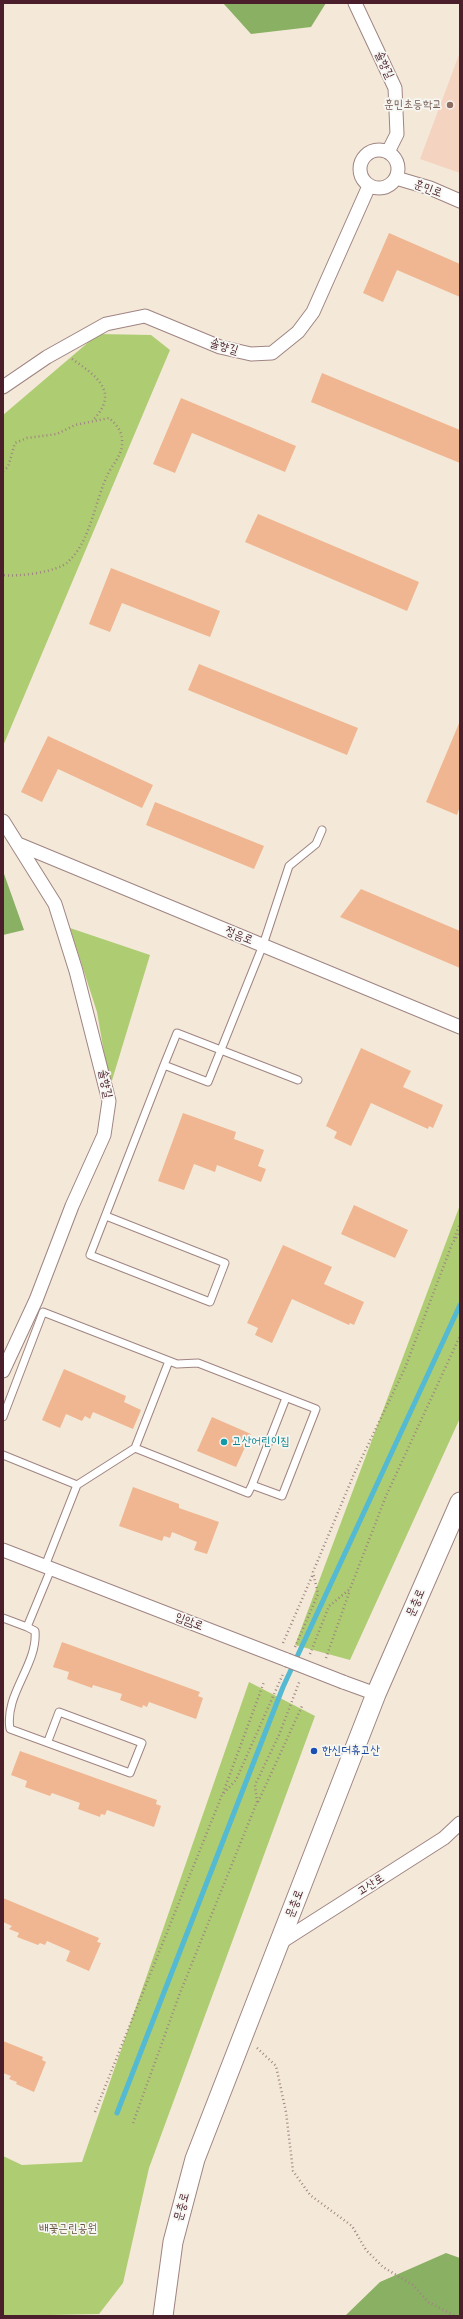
<!DOCTYPE html>
<html>
<head>
<meta charset="utf-8">
<style>
	body { margin:0 }
	#map { position:relative; width:463px; height:2319px; overflow:hidden; background:#f4e9d8; font-family:Sriracha,sans-serif }
	canvas { display:block }
	.frame { position:absolute; inset:0; border:4px solid #4a1f2b; pointer-events:none }
</style>
</head>
<body>
<div id="map">
<canvas width="463" height="2319"></canvas>
<div class="frame"></div>
</div>
<script>
const c = document.querySelector('canvas').getContext('2d');
c.lineJoin = 'round';
function paint(path, color) { c.fillStyle = color; c.fill(path, 'evenodd'); }
function trace(path, color, width, dash) { c.strokeStyle = color; c.lineWidth = width; c.lineCap = dash ? 'butt' : 'round'; c.setLineDash(dash || []); c.stroke(path); }
function drawText(font, color, halo, rows, align = 'center') {
  c.font = font + ' Sriracha,"Poor Story",sans-serif'; c.lineWidth = 3.5; c.setLineDash([]); c.textBaseline = 'middle'; c.strokeStyle = halo; c.fillStyle = color; for (const [text, x, y, turn = 0] of rows) {
    c.save(); c.translate(x, y); c.rotate((+turn || 0) * Math.PI / 180); c.textAlign = isNaN(turn) ? turn : align; if (halo) c.strokeText(text, 0, 0); c.fillText(text, 0, 0); c.restore();
  }
}
paint(new Path2D(`
	M460 52V173L420 159Z`), '#f5d3c1');
paint(new Path2D(`
	M98 334 151 335 170 350 3 746V415Z
	M70 928 150 955 110 1087 97 1012Z
	M460 1205V1418L350 1660 295 1645Z
	M249 1682 315 1716 149 2168 123 2283 99 2314 3 2316V2156L22 2165 82 2162Z`), '#aecc72');
paint(new Path2D(`
	M223 3H326L311 27 251 34Z
	M3 871 24 930 3 935Z
	M446 2253 460 2258V2316L346 2315 380 2282Z`), '#8ab064');
trace(new Path2D(`
	M117 2113 283 1687 460 1305`), '#54b9d2', 5);
paint(new Path2D(`
	M389 233 460 264V297L397 270 383 302 363 293Z
	M322 373 460 430V463L311 402Z
	M181 398 296 446 285 472 192 433 175 473 153 464Z
	M258 514 419 582 407 611 245 542Z
	M111 568 220 611 210 637 122 603 110 632 89 624Z
	M199 664 358 728 347 755 188 690Z
	M460 721V806L457 815 426 802Z
	M48 736 153 785 142 808 58 769 42 802 21 792Z
	M155 802 264 846 254 869 146 825Z
	M361 889 460 931V968L340 917Z
	M361 1048 411 1071 403 1087 443 1105 433 1128 429 1126 428 1129 371 1103 351 1146 334 1138 337 1132 326 1126Z
	M183 1113 236 1132 234 1139 264 1150 258 1166 266 1169 261 1182 217 1165 215 1172 194 1164 184 1190 158 1181Z
	M354 1205 408 1230 395 1258 341 1234Z
	M283 1245 332 1267 324 1284 364 1302 354 1325 350 1323 349 1325 292 1299 272 1343 255 1335 258 1328 247 1323Z
	M64 1369 126 1396 124 1402 141 1410 133 1429 93 1412 90 1419 85 1416 82 1421 66 1414 60 1428 42 1420Z
	M212 1417 251 1434 236 1467 197 1451Z
	M133 1487 179 1504V1508L219 1522 207 1554 194 1550 197 1542 172 1532 170 1538 164 1536 162 1541 119 1526Z
	M62 1642 200 1692 198 1696 203 1698 196 1719 149 1702 147 1707 143 1705 142 1708 120 1700 122 1694 93 1685 92 1688 67 1679 69 1672 53 1667Z
	M20 1751 157 1800 156 1804 161 1806 154 1827 107 1810 105 1815 101 1814 100 1817 78 1809 80 1803 52 1793 50 1796 25 1787 27 1781 11 1775Z
	M3 1898 99 1938 97 1942 101 1943 89 1971 66 1961 70 1951 47 1941 45 1945 40 1943 38 1945 17 1937 19 1933 9 1929 12 1926 3 1922Z
	M3 2041 43 2057 42 2060 46 2062 34 2092 16 2084 17 2082 9 2079 11 2076 3 2073Z`), '#efb691');
const lane = new Path2D(`
	M164 1065 177 1033 298 1080
	M106 1216 225 1263 210 1302 90 1255 164 1065 208 1082 263 945 289 866 316 844 322 830
	M3 1417 43 1312 177 1364 198 1363 316 1409 282 1496 252 1485 286 1398
	M135 1448 248 1493 252 1485
	M3 1455 77 1485 45 1566
	M77 1485 135 1448 169 1361
	M3 1618 27 1627
	M48 1741 59 1712 142 1743 130 1773 10 1729C4 1694 38 1665 35 1631L27 1627 51 1569`);
const street = new Path2D(`
	M355 3 395 88 397 134 388 152
	M360 169a19 19 0 1 1 38 0a19 19 0 1 1-38 0Z
	M396 178 430 188 460 201
	M3 387 47 357 106 324 145 316 220 347 251 354 272 353 298 332 313 312 369 186
	M3 821 55 904 76 971 109 1101 104 1135 72 1206 36 1300 3 1371
	M18 844 460 1027
	M3 1550 287 1660
	M343 1682 376 1694
	M278 1944 444 1838 460 1823`);
const secondary = new Path2D(`
	M163 2316 173 2242 195 2159 376 1694 460 1502`);
trace(lane, '#9f8482', 9);
trace(street, '#9f8482', 15);
trace(secondary, '#9f8482', 21);
trace(new Path2D(`
	M72 359C95 375 120 391 94 419
	M3 471 8 467 15 443 27 438 57 434 75 425 109 418C117 425 123 432 122 444 122 456 111 466 107 476 94 504 91 540 68 562 57 572 18 577 3 575
	M454 1238 460 1224
	M283 1643 313 1574
	M295 1647 318 1594 313 1572 354 1474 405 1368 452 1244 460 1232
	M310 1654 329 1606 350 1589 386 1496 460 1336
	M326 1658 350 1590
	M223 1793 264 1682
	M258 1802 303 1704
	M257 2048 276 2066 286 2112 293 2171 310 2195 352 2226 366 2250 383 2267 413 2285 428 2302 455 2316
	M95 2112 222 1795 236 1780 283 1674
	M133 2123 180 1993 257 1802 255 1785 279 1735 300 1680`), '#9f8482', 2.5, [1, 3]);
trace(lane, '#fff', 7);
trace(street, '#fff', 13);
trace(secondary, '#fff', 19);
const streetBridge = new Path2D(`
	M287 1660 343 1682`);
trace(streetBridge, '#9f8482', 15, []);
trace(streetBridge, '#fff', 13);
for (const [x, y, r, color] of [
	[450,105,4,"#8d6e63"],
	[224,1442,4,"#0f9aa8"],
	[314,1751,4,"#1a4fb4"]
]) { const dot = new Path2D(); dot.arc(x, y, r, 0, 2 * Math.PI); c.fillStyle = color; c.fill(dot); trace(dot, '#f6f6f2', 1.5); }
drawText('12px', '#4a1f2b', '#f6f6f2', [
	["솔향길",384,65,65],
	["훈민로",428,189,20],
	["솔향길",224,347,17],
	["정음로",239,936,22],
	["솔향길",105,1084,79],
	["문충로",416,1603,-67],
	["입암로",189,1622,21],
	["고산로",371,1885,-33],
	["문충로",295,1904,-69],
	["문충로",182,2207,-75]
]);
drawText('12px', '#785e54', '#f6f6f2', [
	["훈민초등학교",442,105]
], 'right');
drawText('12px', '#0d838f', '#f6f6f2', [
	["고산어린이집",232,1442]
], 'left');
drawText('12px', '#164399', '#f6f6f2', [
	["한신더휴고산",322,1751]
], 'left');
drawText('12px', '#685340', '#f6f6f2', [
	["배꽃근린공원",68,2229]
]);
</script>
</body>
</html>
